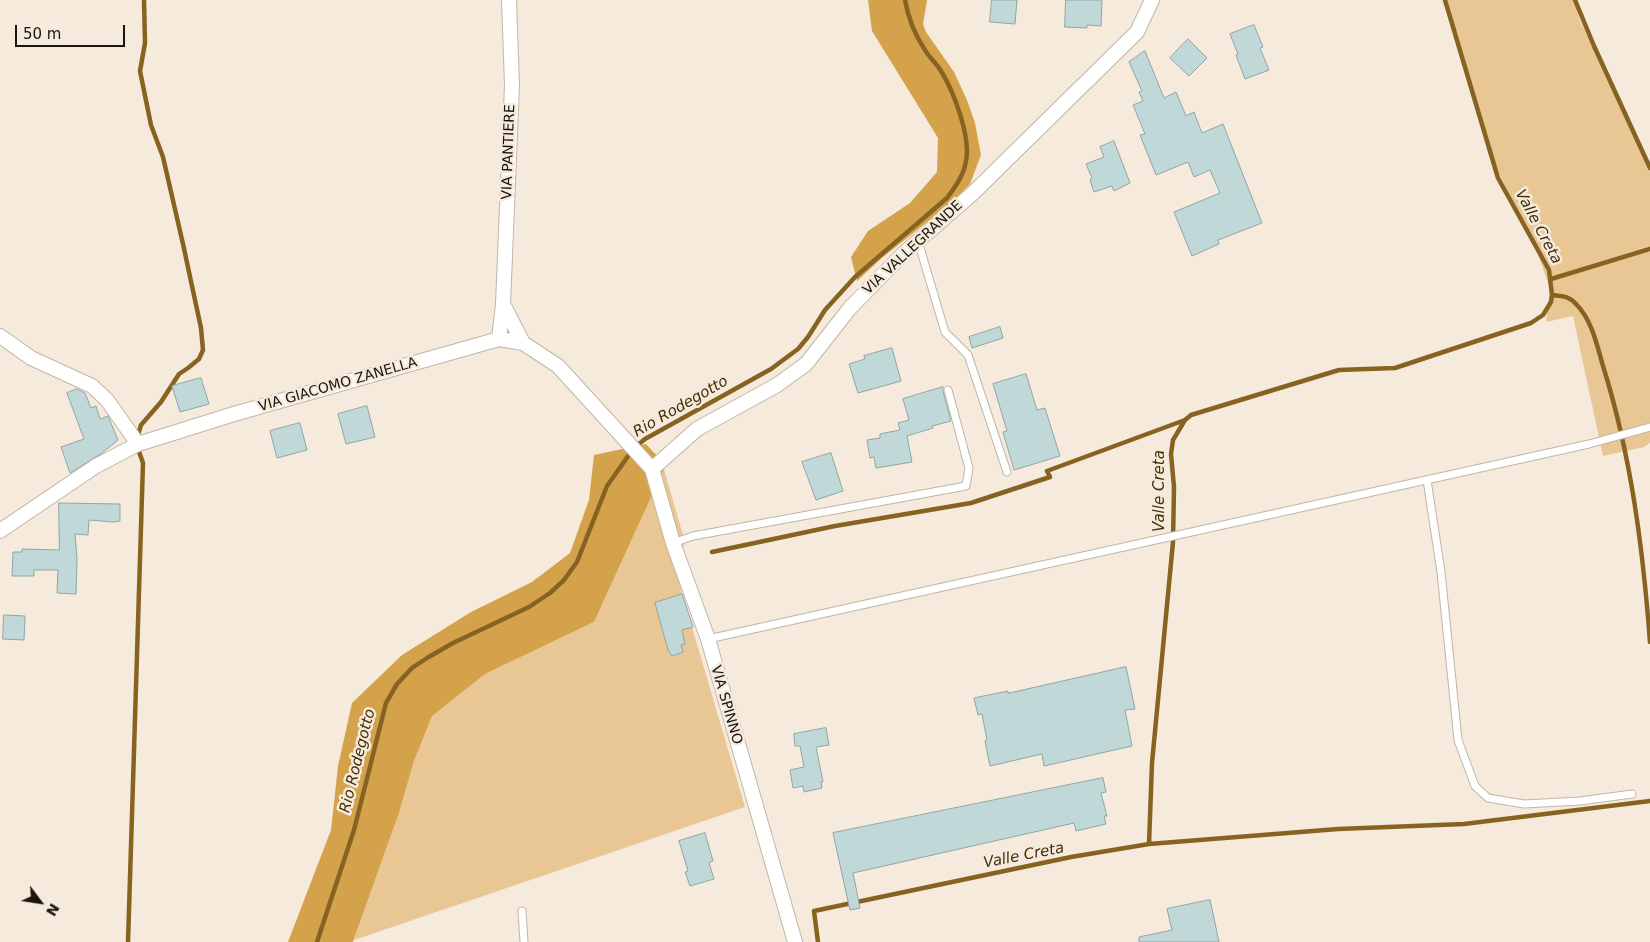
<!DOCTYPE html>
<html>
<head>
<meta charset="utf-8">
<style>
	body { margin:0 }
	#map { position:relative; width:1650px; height:942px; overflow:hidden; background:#f5eadb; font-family:"DejaVu Sans",sans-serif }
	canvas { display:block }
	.north { position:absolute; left:15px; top:877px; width:50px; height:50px; -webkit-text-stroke:4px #f5eadb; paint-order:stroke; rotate:121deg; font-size:14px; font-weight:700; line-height:20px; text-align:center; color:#18140e }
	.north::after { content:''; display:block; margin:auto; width:18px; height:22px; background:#18140e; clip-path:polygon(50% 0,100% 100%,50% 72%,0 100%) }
	.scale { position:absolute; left:15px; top:25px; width:110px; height:22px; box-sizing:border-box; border:2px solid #18140e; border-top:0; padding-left:6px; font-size:15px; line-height:18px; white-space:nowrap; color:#18140e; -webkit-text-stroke:4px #f5eadb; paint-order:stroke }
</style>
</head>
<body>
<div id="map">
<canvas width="1650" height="942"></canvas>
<div class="north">N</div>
<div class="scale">50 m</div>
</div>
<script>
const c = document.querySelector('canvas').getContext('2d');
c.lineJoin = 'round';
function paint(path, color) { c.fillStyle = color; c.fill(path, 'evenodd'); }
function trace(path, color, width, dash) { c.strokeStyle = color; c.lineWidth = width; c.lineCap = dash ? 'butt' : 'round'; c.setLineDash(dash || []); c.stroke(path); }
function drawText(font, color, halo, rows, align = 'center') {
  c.font = font + ' "DejaVu Sans",sans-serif'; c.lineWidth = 5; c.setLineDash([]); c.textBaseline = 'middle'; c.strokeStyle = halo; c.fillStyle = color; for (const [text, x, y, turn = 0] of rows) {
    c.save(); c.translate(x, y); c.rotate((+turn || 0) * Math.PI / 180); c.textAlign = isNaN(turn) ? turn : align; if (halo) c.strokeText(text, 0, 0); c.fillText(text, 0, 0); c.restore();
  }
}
paint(new Path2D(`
	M1447 0H1574L1579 18 1650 170V443L1644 447 1603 456 1573 316 1546 322 1550 289 1537 252 1508 193 1486 143Z
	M664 469 684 539 681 590 745 807 354 940 399 813 414 761 431 716 485 674 594 622Z`), '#e8c795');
paint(new Path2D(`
	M868 0H927L923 24 926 32 954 72 967 100 975 123 981 155 970 184 950 204 883 257 857 281 851 257 868 231 910 203 937 172 938 138 872 31Z
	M646 444 659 458 664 469 594 622 485 674 432 716 414 761 399 813 353 942H288L331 830 338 766 352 703 402 655 471 612 532 582 570 553 589 500 594 455Z`), '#d5a24c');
trace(new Path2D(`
	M1575 0 1594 46 1650 168
	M1551 279 1650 249
	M1552 295C1562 296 1569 296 1576 304 1592 320 1597 345 1603 366 1631 455 1643 549 1650 642
	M137 438 141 425 161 402 179 374 188 368 199 359 203 350 201 328 183 244 163 157 151 125 140 71 145 43 144 0
	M712 552 835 526 971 503 1050 477 1047 471 1185 420
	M1149 844 1152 763 1173 542 1174 487 1171 454 1173 440 1185 420 1191 415 1339 370 1395 368 1531 323 1543 315 1551 302 1552 295 1549 270 1498 178 1445 0
	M128 942 143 463 137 446
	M317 942 354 830 386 703 397 684 412 668 427 658 453 643 529 607 550 593 564 580 577 562 607 486 633 449 645 439 771 369 798 349 808 337 825 310 855 277 947 198C955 187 964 175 966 161 971 137 954 92 941 71 936 63 929 57 925 50 915 35 908 17 905 0
	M818 942 814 911 1071 857 1149 844 1338 829 1464 824 1650 801`), '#876322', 4.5);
const building = new Path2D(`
	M992 0H1017L1015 24 990 22Z
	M1066 0H1102L1101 26 1087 25V28L1065 27Z
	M1254 25 1263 47 1260 48 1269 70 1245 79 1236 55 1238 54 1230 34Z
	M1188 39 1207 58 1189 76 1170 58Z
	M1145 51 1164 98 1176 92 1186 116 1194 112 1202 133 1223 124 1262 223 1218 240 1219 244 1192 256 1174 212 1220 193 1210 170 1194 177 1188 162 1156 175 1140 135 1145 134 1133 105 1143 101 1139 92 1142 91 1129 62Z
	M1114 141 1130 183 1114 191 1112 186 1094 192 1090 180 1092 178 1086 164 1104 157 1100 147Z
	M1000 327 1003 338 972 348 969 337Z
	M892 348 901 381 858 393 849 364 865 359 864 356Z
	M1026 374 1037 410 1045 408 1060 456 1014 470 1003 432 1007 431 993 384Z
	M201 378 209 404 180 412 172 386Z
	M943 387V391L951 421 932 426 933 428 907 436 912 462 876 468 874 457 870 458 867 440 880 438V434L900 430 898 423 909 420 903 399Z
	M77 389 85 393 91 408 96 406 100 419 108 416 118 440 102 453 70 473 61 447 84 439 67 393Z
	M367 406 375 437 346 444 338 414Z
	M300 423 307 450 277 458 270 431Z
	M831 453 843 491 816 500 802 462Z
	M59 503 120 504V521L113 522 89 520 88 535 75 534 77 558 76 594 57 593 58 570H34V576H12L13 552H22V549L59 550Z
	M682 594 693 627 682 630 685 644 681 645 683 652 672 656 668 650 655 603Z
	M4 615 25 616 24 640 3 639Z
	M1126 667 1135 709 1125 710 1132 746 1044 766 1042 754 990 766 985 741 987 740 982 714 978 715 974 698 1008 691V693Z
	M826 728 829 745 816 747 823 782H821L822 788 804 792 803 786 793 788 790 770 804 767 800 746H795L794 734Z
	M1103 778 1106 792 1101 793 1107 816H1104L1106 824 1076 831 1074 823 853 873 860 908 850 910 833 833Z
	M705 833 713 861 709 863 714 879 690 886 685 872 688 871 679 841Z
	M1210 900 1219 942H1139V937L1172 930 1167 909Z`);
paint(building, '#c1d8d9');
trace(building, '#8fa5a5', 1);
const service = new Path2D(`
	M918 241 945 332 968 355 1007 472
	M1427 480 1441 572 1458 740 1475 786 1488 798 1524 804 1580 801 1632 794
	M673 543 693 536 966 486 969 468 948 390
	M708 639 1589 444 1650 427
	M522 911 524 942`);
const minor = new Path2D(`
	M503 304 523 343
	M0 336 31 358 92 386 107 400 138 444
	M499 339 503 304 512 85 509 0
	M652 469 697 429 777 385 806 364 850 308 902 255 972 194 1137 32 1152 0
	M0 531 96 466 138 444 234 414 499 339 523 343 558 366 652 469 673 543 708 639 795 942`);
trace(service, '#c0b6a7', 9);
trace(minor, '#c0b6a7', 16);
trace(service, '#fff', 7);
trace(minor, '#fff', 14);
drawText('14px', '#18140e', '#f5eadb', [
	["VIA PANTIERE",509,152,-88],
	["VIA VALLEGRANDE",913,248,-43],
	["VIA GIACOMO ZANELLA",338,385,-16],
	["VIA SPINNO",726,705,74]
]);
drawText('italic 15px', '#432e08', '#f5eadb', [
	["Valle Creta",1538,227,62],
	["Rio Rodegotto",681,407,-30],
	["Valle Creta",1160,491,-90],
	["Rio Rodegotto",358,761,-76],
	["Valle Creta",1024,856,-11]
]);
</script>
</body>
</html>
